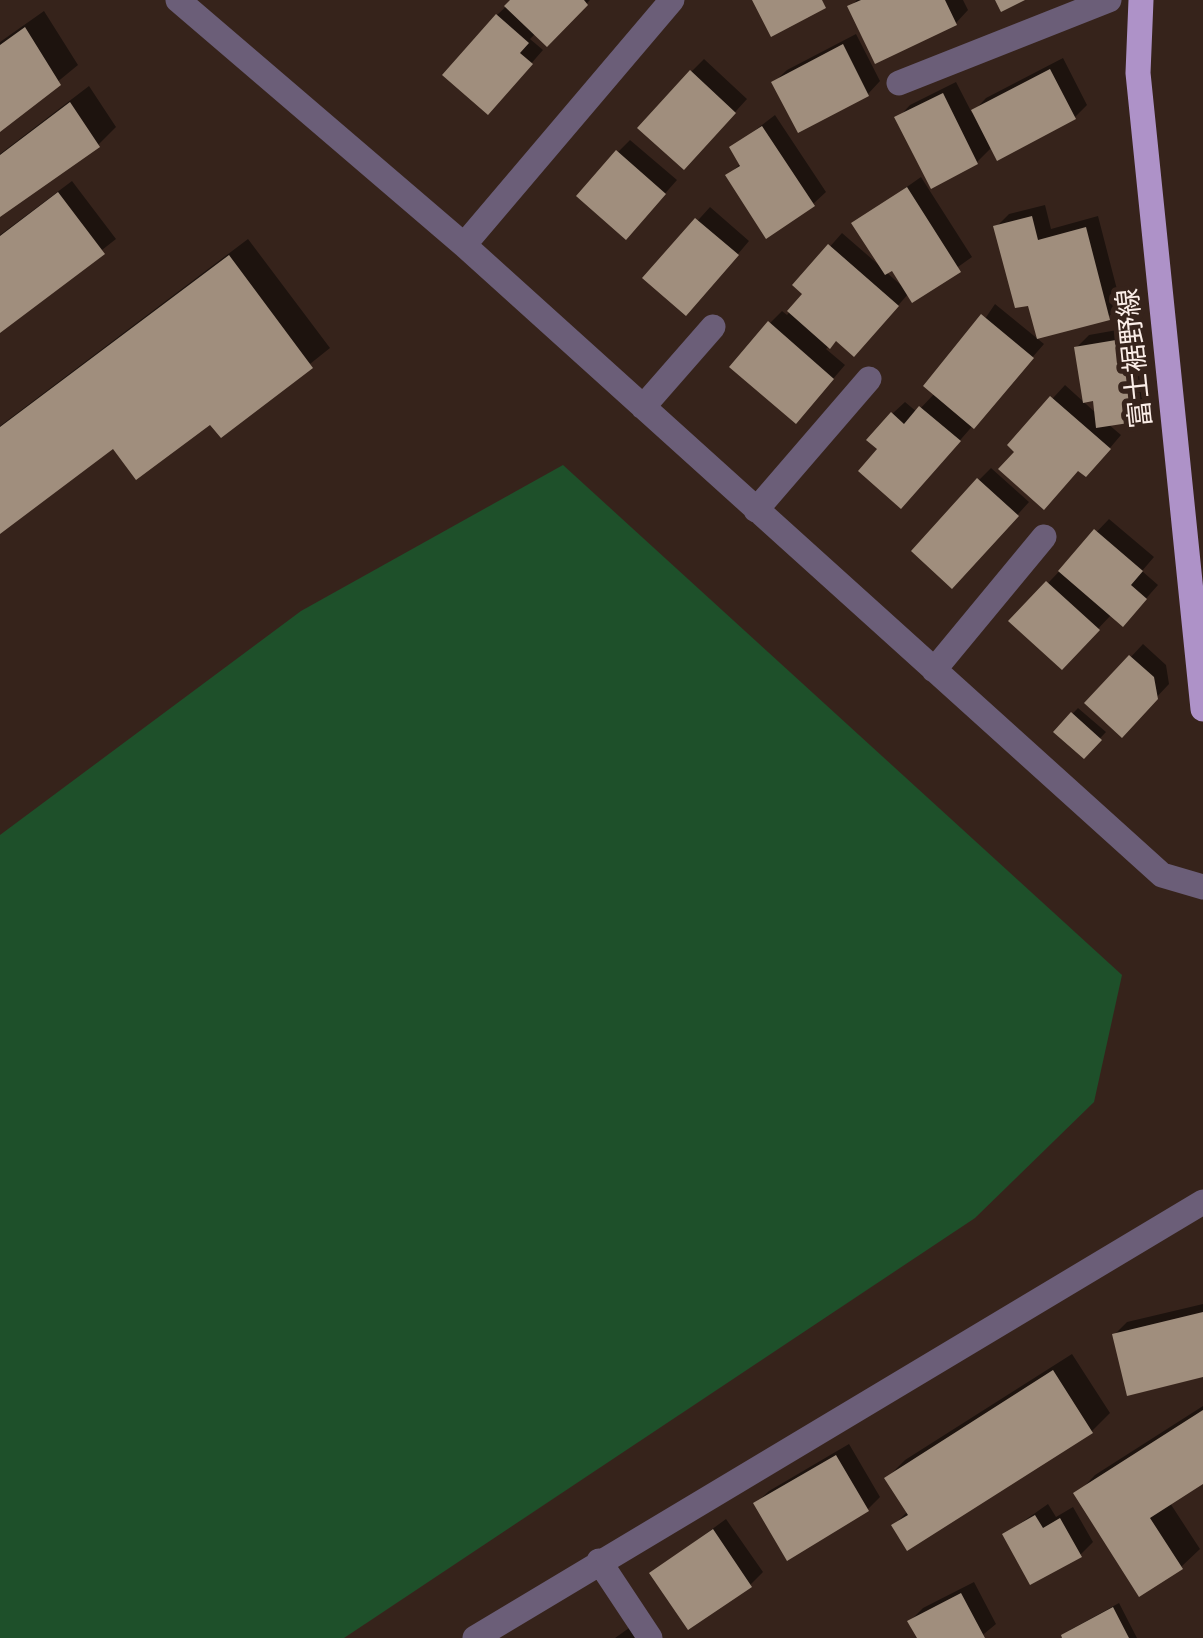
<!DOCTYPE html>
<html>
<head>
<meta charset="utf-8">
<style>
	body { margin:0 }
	canvas { display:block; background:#36231b }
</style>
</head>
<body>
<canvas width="1203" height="1638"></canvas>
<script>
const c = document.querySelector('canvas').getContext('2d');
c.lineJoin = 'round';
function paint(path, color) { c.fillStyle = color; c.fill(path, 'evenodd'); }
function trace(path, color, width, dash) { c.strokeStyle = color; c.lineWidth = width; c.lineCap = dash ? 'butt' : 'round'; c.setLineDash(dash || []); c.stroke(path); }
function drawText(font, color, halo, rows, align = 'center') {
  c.font = font + ' "Nunito Sans","Noto Sans JP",sans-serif'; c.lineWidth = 10; c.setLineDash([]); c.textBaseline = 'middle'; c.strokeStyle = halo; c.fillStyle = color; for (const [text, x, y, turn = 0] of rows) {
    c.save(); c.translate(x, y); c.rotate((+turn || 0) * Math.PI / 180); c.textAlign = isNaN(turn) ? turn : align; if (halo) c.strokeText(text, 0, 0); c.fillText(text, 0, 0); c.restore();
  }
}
paint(new Path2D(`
	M563 465 1122 975 1094 1102 975 1218 344 1638H0V835L301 611Z`), '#1e502a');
paint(new Path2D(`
	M513 0H590L547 44 536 33 530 39 543 50 500 99 497 15Z
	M857 0H963L968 10 956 23 850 7Z
	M44 11 78 65 0 129V42Z
	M856 34 880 81 868 94 799 130 774 82 787 70Z
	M1063 58 1087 105 1075 117 992 147 977 162 898 118 910 105 956 82 972 113 986 98Z
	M704 59 747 99 696 155 691 72Z
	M89 86 116 127 98 145 0 214V154Z
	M775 115 826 192 813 204 728 176 741 163 732 148Z
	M630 140 677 180 638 224 618 152Z
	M921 177 972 257 913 299 909 293 867 341 837 338 826 349 845 365 808 408 770 323 782 311 787 315 805 294 796 285 842 233 880 266 854 224ZM893 268 902 286 886 272Z
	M72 181 116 239 0 330V235Z
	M1045 205 1051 229 1098 216 1121 305 1108 317 1030 303 996 227 1009 214Z
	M710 207 749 241 699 300 646 278Z
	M248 239 330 348 221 435 211 421 114 446 0 531V426Z
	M995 304 1044 344 914 493 881 449 892 414 905 402 917 412 935 393Z
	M1134 327 1147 407 1134 419 1108 424 1121 435 1098 462 1079 469 1017 452 1010 445 1065 385 1097 414 1076 348 1089 335Z
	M991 468 1029 502 965 573 979 480Z
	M1109 519 1154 557 1142 571 1158 585 1135 611 1112 614 1062 667 1012 621Z
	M1143 644 1166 665 1169 684 1122 734 1088 703Z
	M1078 708 1106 732 1083 756 1056 731Z
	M1203 1304V1375L1114 1335 1127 1322Z
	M1072 1354 1110 1413 1092 1431 894 1525 908 1511 887 1478 905 1460Z
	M1203 1406V1482L1170 1503 1200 1549 1181 1567 1077 1494 1095 1475Z
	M849 1444 880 1497 868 1509 756 1503 769 1491Z
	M1048 1504 1056 1517 1073 1507 1093 1542 1080 1555 1005 1534Z
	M726 1519 763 1572 750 1585 652 1573Z
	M974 1582 996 1624 979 1638H920L910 1621 923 1608Z
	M1119 1603 1137 1638H1065L1070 1630Z
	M629 1628 635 1638H615Z`), '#0007');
paint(new Path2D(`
	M510 0H584L588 5 547 47 504 6Z
	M752 0H822L826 8 771 37Z
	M861 0H945L957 25 875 64 847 6Z
	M995 0H1025L1001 12Z
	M496 14 529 43 520 53 533 64 488 115 442 75Z
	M25 27 61 85 0 132V45Z
	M843 44 869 96 798 133 771 82Z
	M1050 69 1076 119 997 161 971 110Z
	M690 70 736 113 684 170 637 128Z
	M943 93 978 164 931 189 894 117Z
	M70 102 100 147 0 217V155Z
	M762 126 815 206 766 239 725 175 740 166 729 147Z
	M616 150 666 194 626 240 576 196Z
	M907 187 961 272 912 303 892 271 885 275 851 223Z
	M58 192 105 254 0 333V236Z
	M1032 216 1038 240 1086 227 1110 320 1037 339 1028 306 1015 308 993 226Z
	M695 218 739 255 686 316 642 278Z
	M828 244 899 306 854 357 836 341 830 349 787 311 802 294 792 285Z
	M229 255 313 368 221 438 210 425 136 480 113 449 0 534V427Z
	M981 314 1034 358 974 429 923 386Z
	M768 321 834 379 796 424 729 367Z
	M1122 339 1135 422 1096 428 1093 401 1083 403 1074 347Z
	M1050 396 1111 449 1086 477 1078 471 1044 510 998 469 1014 452 1007 445Z
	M919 406 961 441 901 509 858 471 877 449 866 440 891 412 904 424Z
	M977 478 1019 516 952 589 911 551Z
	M1094 529 1143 571 1131 585 1147 599 1123 627 1058 571Z
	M1046 581 1100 630 1062 670 1008 621Z
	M1129 655 1154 677 1158 699 1122 738 1084 703Z
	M1071 712 1102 740 1084 759 1053 732Z
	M1203 1312V1377L1127 1396 1112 1334Z
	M1053 1370 1093 1433 907 1551 891 1525 908 1515 884 1478Z
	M1203 1410V1484L1150 1518 1183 1569 1139 1597 1073 1493Z
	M836 1455 869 1511 787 1561 753 1503Z
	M1035 1515 1043 1528 1060 1518 1082 1557 1030 1585 1002 1534Z
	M713 1529 752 1587 688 1630 649 1573Z
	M961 1593 985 1638H917L907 1621Z
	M1113 1607 1129 1638H1062L1061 1635Z`), '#a08e7d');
trace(new Path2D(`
	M178 0 464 245 1162 875 1203 887
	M899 83 1109 0
	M464 245 672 0
	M643 407 713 327
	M756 510 869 379
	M934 670 1044 537
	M599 1561 650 1638
	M475 1638 1203 1202`), '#6b5e78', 25);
trace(new Path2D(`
	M1141 0 1138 73 1203 709`), '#ae92c8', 25);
drawText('28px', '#fbeee8', '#36231b', [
	["富士裾野線",1137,358,-96]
]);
</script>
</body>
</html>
